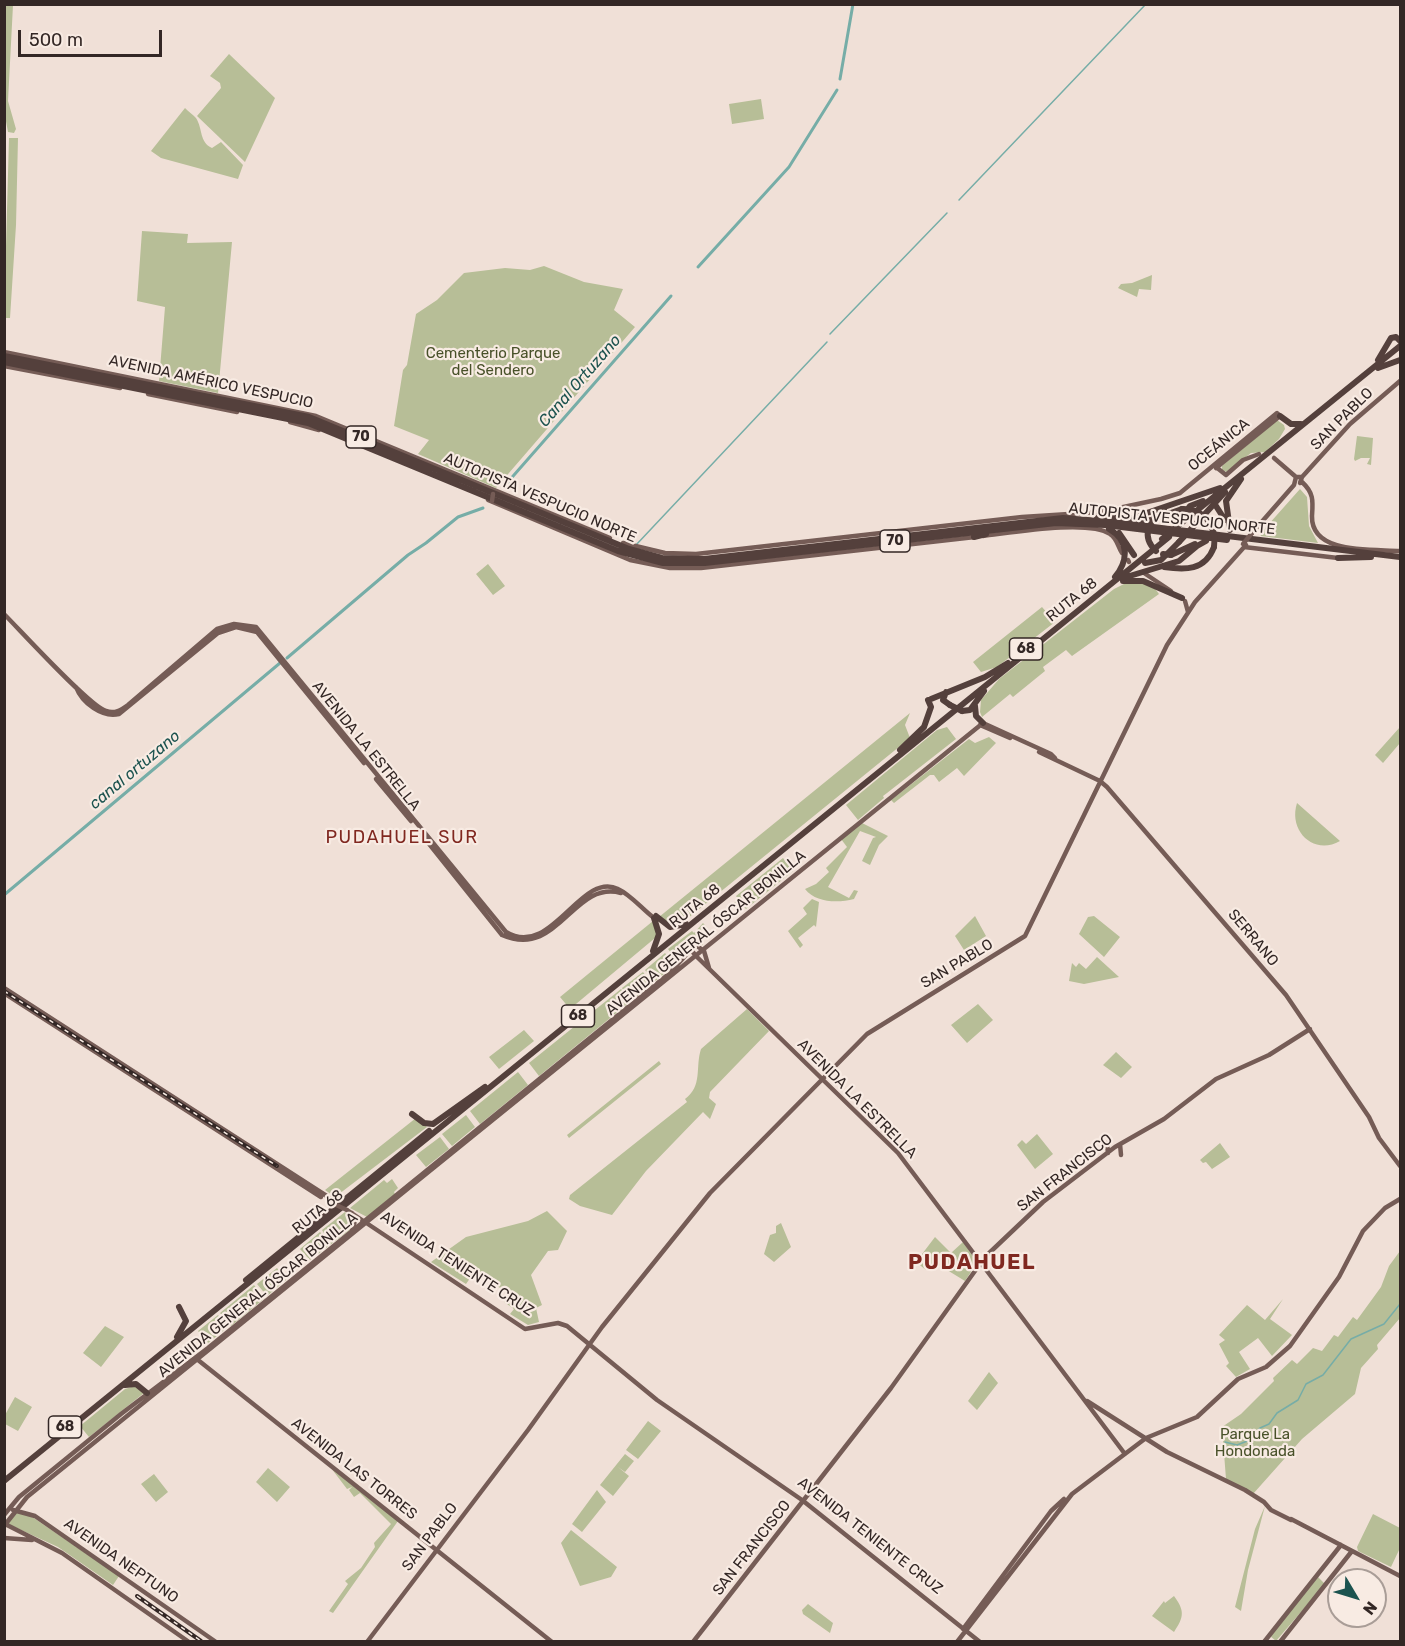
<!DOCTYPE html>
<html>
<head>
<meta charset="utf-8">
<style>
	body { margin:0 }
	#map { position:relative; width:1405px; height:1646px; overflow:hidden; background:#f0e0d7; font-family:Rubik,sans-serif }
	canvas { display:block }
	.frame { position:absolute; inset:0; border:6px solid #332725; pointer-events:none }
	.north { position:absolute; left:1327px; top:1568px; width:60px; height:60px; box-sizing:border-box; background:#f8ebe3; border:2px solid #a99d97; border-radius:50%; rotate:128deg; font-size:16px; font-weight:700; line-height:24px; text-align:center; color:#332725 }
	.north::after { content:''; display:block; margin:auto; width:21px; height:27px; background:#1c534f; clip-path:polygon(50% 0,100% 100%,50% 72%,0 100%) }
	.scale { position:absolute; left:18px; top:30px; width:144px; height:27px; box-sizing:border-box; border:3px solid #332725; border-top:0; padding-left:8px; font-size:18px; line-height:21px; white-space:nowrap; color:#332725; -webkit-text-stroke:4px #f8ebe3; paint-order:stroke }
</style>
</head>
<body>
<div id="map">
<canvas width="1405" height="1646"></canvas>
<div class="frame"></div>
<div class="north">N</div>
<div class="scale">500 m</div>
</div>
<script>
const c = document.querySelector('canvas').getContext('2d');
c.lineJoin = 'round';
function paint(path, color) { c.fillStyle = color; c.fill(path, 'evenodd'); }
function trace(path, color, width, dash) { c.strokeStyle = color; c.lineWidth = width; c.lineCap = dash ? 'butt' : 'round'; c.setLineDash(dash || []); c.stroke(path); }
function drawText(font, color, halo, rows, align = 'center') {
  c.font = font + ' Rubik,sans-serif'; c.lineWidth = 4.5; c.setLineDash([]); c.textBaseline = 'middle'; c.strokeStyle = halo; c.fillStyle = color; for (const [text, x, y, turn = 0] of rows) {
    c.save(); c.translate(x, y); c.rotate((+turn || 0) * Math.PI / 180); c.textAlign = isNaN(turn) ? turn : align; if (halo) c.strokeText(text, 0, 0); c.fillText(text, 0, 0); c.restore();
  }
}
paint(new Path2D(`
	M6 5H13L8 101 16 129 14 133 8 132 5 116Z
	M229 54 275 98 245 162 197 116 221 88 220 83 210 76Z
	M761 99 764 119 732 124 729 104Z
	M185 108C188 111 193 115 196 118 203 129 199 142 212 148L221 142 243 165 238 179 161 158 151 151Z
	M9 138H18L16 225 10 318H4Z
	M142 231 188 234 187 243 232 242 218 393 159 381 165 307 137 301Z
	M544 266 584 282 623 289 614 310 635 327 496 488 418 454 429 440 394 426 403 370 407 365 416 314 437 300 464 273 505 268 530 270Z
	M1152 275 1151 290 1139 289 1137 297 1118 288 1121 284 1132 283Z
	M1277 420 1284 425 1285 429 1279 439 1265 452 1251 453 1227 472 1222 470V466Z
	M1357 436 1373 438 1371 465 1367 464 1370 458H1361L1355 461 1354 459Z
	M1300 489 1307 497 1309 526 1318 543 1261 536 1260 534Z
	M488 564 505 586 493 595 476 574Z
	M1132 580 1153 586 1159 594 1072 656 1066 650 1043 667 1045 671 1013 697 1010 694 982 717 980 712 981 700 999 679 1114 589Z
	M1042 607 1055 622 997 667 981 672 973 662Z
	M910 713 905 725 910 738 682 923 670 924 659 917Z
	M947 727 956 739 887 793 883 796 884 798 858 820 846 805 937 730Z
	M1400 727V743L1383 763 1375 755Z
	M989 737 996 743 964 776 957 768 939 782 934 775H930L894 803 891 800 969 739 975 743Z
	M1297 803 1340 841C1314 856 1288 831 1297 803Z
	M862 823 888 836 879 845 870 865 862 861 873 838 876 837 860 831 828 887 849 898 854 890 858 891 854 899C838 903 816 903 805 889L816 884 829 872 826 868 847 847 841 839Z
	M783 858 793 871 746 909 744 907 740 910 734 903 738 899 736 896Z
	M812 899 819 902 816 927 814 925 798 938 803 945 800 948 788 931 807 914 803 908Z
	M975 916 986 936 964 950 955 936Z
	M1094 916 1120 937 1104 957 1079 934 1088 917Z
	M653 921 657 933 655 938 570 1009 560 997Z
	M703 923 711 932 700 940 703 945H693L678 962 668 949 692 931 694 933Z
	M665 953 675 965 654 982 645 970Z
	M1097 957 1119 977 1084 984 1069 981 1072 963 1076 967 1079 963 1086 969Z
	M643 972 652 984 539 1076 529 1063 621 989 626 995 622 988Z
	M978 1004 993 1020 967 1043 951 1025Z
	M747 1009 769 1031 710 1092 709 1098 716 1104 710 1119 703 1112 646 1171 612 1215 580 1206 569 1199 570 1195 687 1102 685 1099C703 1086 695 1067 701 1049Z
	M524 1030 534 1041 499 1069 489 1057Z
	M1116 1052 1132 1067 1121 1078 1103 1065Z
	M659 1061 661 1064 569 1138 567 1135Z
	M518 1072 528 1085 480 1124 470 1111Z
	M466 1115 475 1127 452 1146 442 1134Z
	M416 1118 427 1127 335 1197 325 1190Z
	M1037 1134 1053 1154 1035 1169 1017 1145 1022 1140 1026 1144Z
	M440 1137 449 1149 426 1167 416 1155Z
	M1220 1143 1230 1157 1212 1169 1206 1162 1203 1163 1200 1160Z
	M392 1179 398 1188 394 1192 395 1194 367 1217 350 1208 384 1180 387 1183Z
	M547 1211 567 1231 558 1250 548 1251 531 1275 542 1305 536 1308 539 1322 528 1325 510 1314 514 1309 504 1302 509 1294 475 1271 466 1284 431 1262 466 1237 528 1221Z
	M345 1212 352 1219 350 1230 310 1260 300 1249 320 1232 330 1244 322 1230Z
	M781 1223 791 1247 774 1262 764 1254 770 1235 776 1233V1226Z
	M935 1237 951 1253 963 1242 978 1261 965 1281 934 1262 926 1270 916 1262Z
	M1400 1251V1318L1377 1345 1378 1349 1361 1368 1355 1394 1302 1439 1253 1494 1226 1479 1222 1427 1241 1414 1274 1381 1273 1378 1292 1360 1297 1364 1313 1348 1322 1351 1334 1335 1338 1337 1353 1317 1357 1320 1381 1287 1389 1266Z
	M277 1268 286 1280 267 1296 257 1284Z
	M254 1285 265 1298 231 1326 220 1313Z
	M1283 1299 1270 1319 1292 1335 1272 1356 1258 1338 1239 1352 1250 1369 1236 1377 1226 1366 1229 1363 1219 1344 1225 1340 1219 1335 1247 1305 1265 1320Z
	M218 1315 228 1327 208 1343 198 1331Z
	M105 1326 124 1337 101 1367 83 1353Z
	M989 1372 998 1383 977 1410 968 1401Z
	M135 1386 144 1393 89 1437 80 1426 125 1389Z
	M15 1397 32 1407 18 1431 5 1424V1415Z
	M648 1421 661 1431 638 1459 626 1450Z
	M625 1454 634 1461 625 1472 618 1467 629 1476 613 1496 600 1485Z
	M268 1468 290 1487 277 1502 256 1482Z
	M331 1468 398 1521 333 1613 329 1611 348 1584 345 1581 361 1568 375 1547 374 1543 391 1524 360 1493 354 1497 349 1490 352 1487 347 1489Z
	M154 1474 168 1492 156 1502 141 1484Z
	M597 1490 606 1502 582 1532 572 1524Z
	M1265 1506 1248 1570 1241 1611 1235 1607 1255 1529Z
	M17 1511 28 1514 119 1576 113 1585 58 1547 8 1524Z
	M1373 1514 1400 1528V1548L1391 1567 1358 1551 1357 1547Z
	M571 1530 617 1567 611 1577 580 1586 561 1543Z
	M1318 1577 1325 1584 1276 1641 1270 1636Z
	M1174 1596C1185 1611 1184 1617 1174 1632L1152 1616 1164 1601 1165 1603Z
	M808 1604 833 1623 830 1633 803 1614 802 1610Z`), '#b7be97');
trace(new Path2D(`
	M959 200 1146 4
	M830 334 947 213
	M636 545 827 342
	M1225 1442 1237 1445 1250 1440 1260 1428 1269 1424 1277 1413 1298 1400 1306 1384 1323 1375 1351 1339 1384 1324 1400 1304`), '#76ada7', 1.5);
trace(new Path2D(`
	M840 79 853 4
	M698 267 789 167 837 90
	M507 483 671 296
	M287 658 408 555 426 543 458 517 483 508
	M4 895 280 663`), '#76ada7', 3);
trace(new Path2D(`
	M4 352 316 416 610 538
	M4 366 120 388
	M148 394 237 412
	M290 422 319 430
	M1274 458 1296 477
	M1216 467 1226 475 1243 460 1259 454
	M1302 482C1314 493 1313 501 1312 516 1311 555 1373 549 1400 551
	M1300 483 1302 477 1350 424 1400 381
	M488 500 630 560 670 568H701L975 537
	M1252 533 1294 485 1296 477H1302
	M983 536C1010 533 1088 519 1110 534 1117 538 1118 547 1122 553
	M623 543 665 553 696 554 1022 517 1100 512 1161 499 1180 493 1277 413 1280 416 1216 468
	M1244 547 1338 558
	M1128 560 1129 562
	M1144 573 1171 591
	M1185 601 1188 612
	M4 614C21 631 90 707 106 711 115 714 121 710 128 705L217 629 234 624 256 627 506 932C551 960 581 870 618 889 631 895 642 909 654 918
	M76 687C82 703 102 718 119 714L218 633 236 627 257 632 364 763
	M980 725 1010 738
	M1039 752 1100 781 1107 787 1286 995 1369 1117 1379 1138 1400 1166
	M376 779 411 821
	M422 835 502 935C559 960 572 880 621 893
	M709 968 704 951 697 946 693 947 692 951 696 956 898 1153 1125 1454
	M4 988 336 1202
	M4 993 321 1197
	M1107 1143 1108 1153
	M1120 1144 1121 1155
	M347 1210 525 1329 558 1323 567 1326 657 1400 802 1500 980 1642
	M352 1213 355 1221 352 1230
	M198 1360 552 1642
	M1087 1401 1167 1452 1245 1490 1264 1502 1271 1510 1291 1520
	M13 1510 35 1516 216 1642
	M4 1515 19 1497 121 1414 208 1348 670 973 692 948
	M1291 1519 1400 1576
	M5 1524 62 1553 189 1642
	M4 1526 27 1497 983 723 1051 754 1055 758
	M4 1538 32 1540
	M963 1629 1051 1511 1064 1499
	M367 1642 528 1430 602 1327 710 1193 867 1034 1025 936 1167 645 1195 602 1246 545
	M693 1642 891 1388 985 1257 1043 1202 1115 1147 1164 1119 1216 1079 1269 1055 1310 1029
	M957 1642 1072 1494 1146 1438 1197 1417 1238 1379 1266 1367 1290 1346 1339 1277 1363 1231 1385 1208 1400 1199
	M1264 1642 1341 1545
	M1280 1642 1352 1551`), '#755c56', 4.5);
trace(new Path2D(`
	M4 356 309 417 629 549 662 558 704 559 1063 518 1112 522 1400 557
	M1378 360 1391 338 1396 337 1400 341
	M4 362 308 423 618 551 663 563H705L1056 523 1105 525 1227 540
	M1378 368 1400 360
	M1280 416 1291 424H1301
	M1216 506 1225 520
	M1097 518 1113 515 1121 509
	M1115 519 1132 518 1220 488
	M1132 521 1151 520 1182 509
	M1178 523 1190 506 1203 501
	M1179 525 1400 346
	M1192 528 1225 492
	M1109 529C1130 541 1128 561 1115 577
	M1230 530 1226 501 1241 479
	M1119 533 1134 555
	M974 537 986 534
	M1171 555 1195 544
	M1338 558 1371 557
	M1145 563 1161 560 1179 542
	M1164 567C1185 570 1205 571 1214 547
	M1123 578 1179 561 1197 546 1206 541
	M1123 581H1143L1182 598
	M946 692 943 700 950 705
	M931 699 985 677 1008 663
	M975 706 976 716 983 723
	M962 711 970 710 984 691
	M900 750 924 727 931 707 928 700
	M656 916 670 927 686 924
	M653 951 659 934 654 918
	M412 1114 424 1123 433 1124 485 1087
	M246 1280 429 1131
	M177 1337 186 1321 179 1307
	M125 1385 136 1384 147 1393
	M4 1481 1169 537`), '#54403c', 6);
const rail = new Path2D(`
	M4 991 277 1166
	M137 1596 201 1641`);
trace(rail, '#332725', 4);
trace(rail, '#f8ebe3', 1.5, [4.5]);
trace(new Path2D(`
	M492 501 493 494
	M1243 544 1252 533
	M334 1204 347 1210`), '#755c56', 4.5);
trace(new Path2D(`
	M1182 509C1204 508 1217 526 1214 547
	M1162 539 1179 525
	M1179 542 1192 528
	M1156 551C1141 537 1148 520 1164 510
	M1163 554 1171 555
	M950 705 962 711`), '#54403c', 6);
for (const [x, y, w] of [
	[361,437,30],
	[895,541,30],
	[1026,649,33],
	[578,1016,33],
	[65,1427,33]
]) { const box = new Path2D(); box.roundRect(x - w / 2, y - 11, w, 22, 4.5); c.fillStyle = '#f8ebe3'; c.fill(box); trace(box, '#332725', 1.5); }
drawText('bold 14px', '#332725', null, [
	["70",361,437],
	["70",895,541],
	["68",1026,649],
	["68",578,1016],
	["68",65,1427]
]);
drawText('15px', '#485129', '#f8ebe3', [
	["Cementerio Parque",493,354],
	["del Sendero",493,371],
	["Parque La",1255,1435],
	["Hondonada",1255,1452]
]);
drawText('15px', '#332725', '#f8ebe3', [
	["AVENIDA AMÉRICO VESPUCIO",211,382,12],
	["SAN PABLO",1342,419,-45],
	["OCEÁNICA",1219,445,-39],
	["AUTOPISTA VESPUCIO NORTE",540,498,23],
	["AUTOPISTA VESPUCIO NORTE",1172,519,6],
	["RUTA 68",1072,600,-39],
	["AVENIDA LA ESTRELLA",366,746,51],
	["RUTA 68",695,906,-39],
	["AVENIDA GENERAL ÓSCAR BONILLA",706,933,-39],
	["SERRANO",1253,938,50],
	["SAN PABLO",957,964,-31],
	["AVENIDA LA ESTRELLA",857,1099,45],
	["SAN FRANCISCO",1065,1173,-38],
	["RUTA 68",318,1212,-39],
	["AVENIDA TENIENTE CRUZ",457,1264,33],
	["AVENIDA GENERAL ÓSCAR BONILLA",258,1295,-39],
	["AVENIDA LAS TORRES",354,1469,38],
	["AVENIDA TENIENTE CRUZ",870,1536,38],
	["SAN PABLO",430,1537,-53],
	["SAN FRANCISCO",752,1548,-52],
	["AVENIDA NEPTUNO",121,1561,35]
]);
drawText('italic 16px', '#1c534f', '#f8ebe3', [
	["Canal Ortuzano",580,381,-49],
	["canal ortuzano",135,770,-40]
]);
c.letterSpacing = '1.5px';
drawText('18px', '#802820', '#f8ebe3', [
	["PUDAHUEL SUR",402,838]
]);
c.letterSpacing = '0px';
c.letterSpacing = '1.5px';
drawText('bold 21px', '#802820', '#f8ebe3', [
	["PUDAHUEL",972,1263]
]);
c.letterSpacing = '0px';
</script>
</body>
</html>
